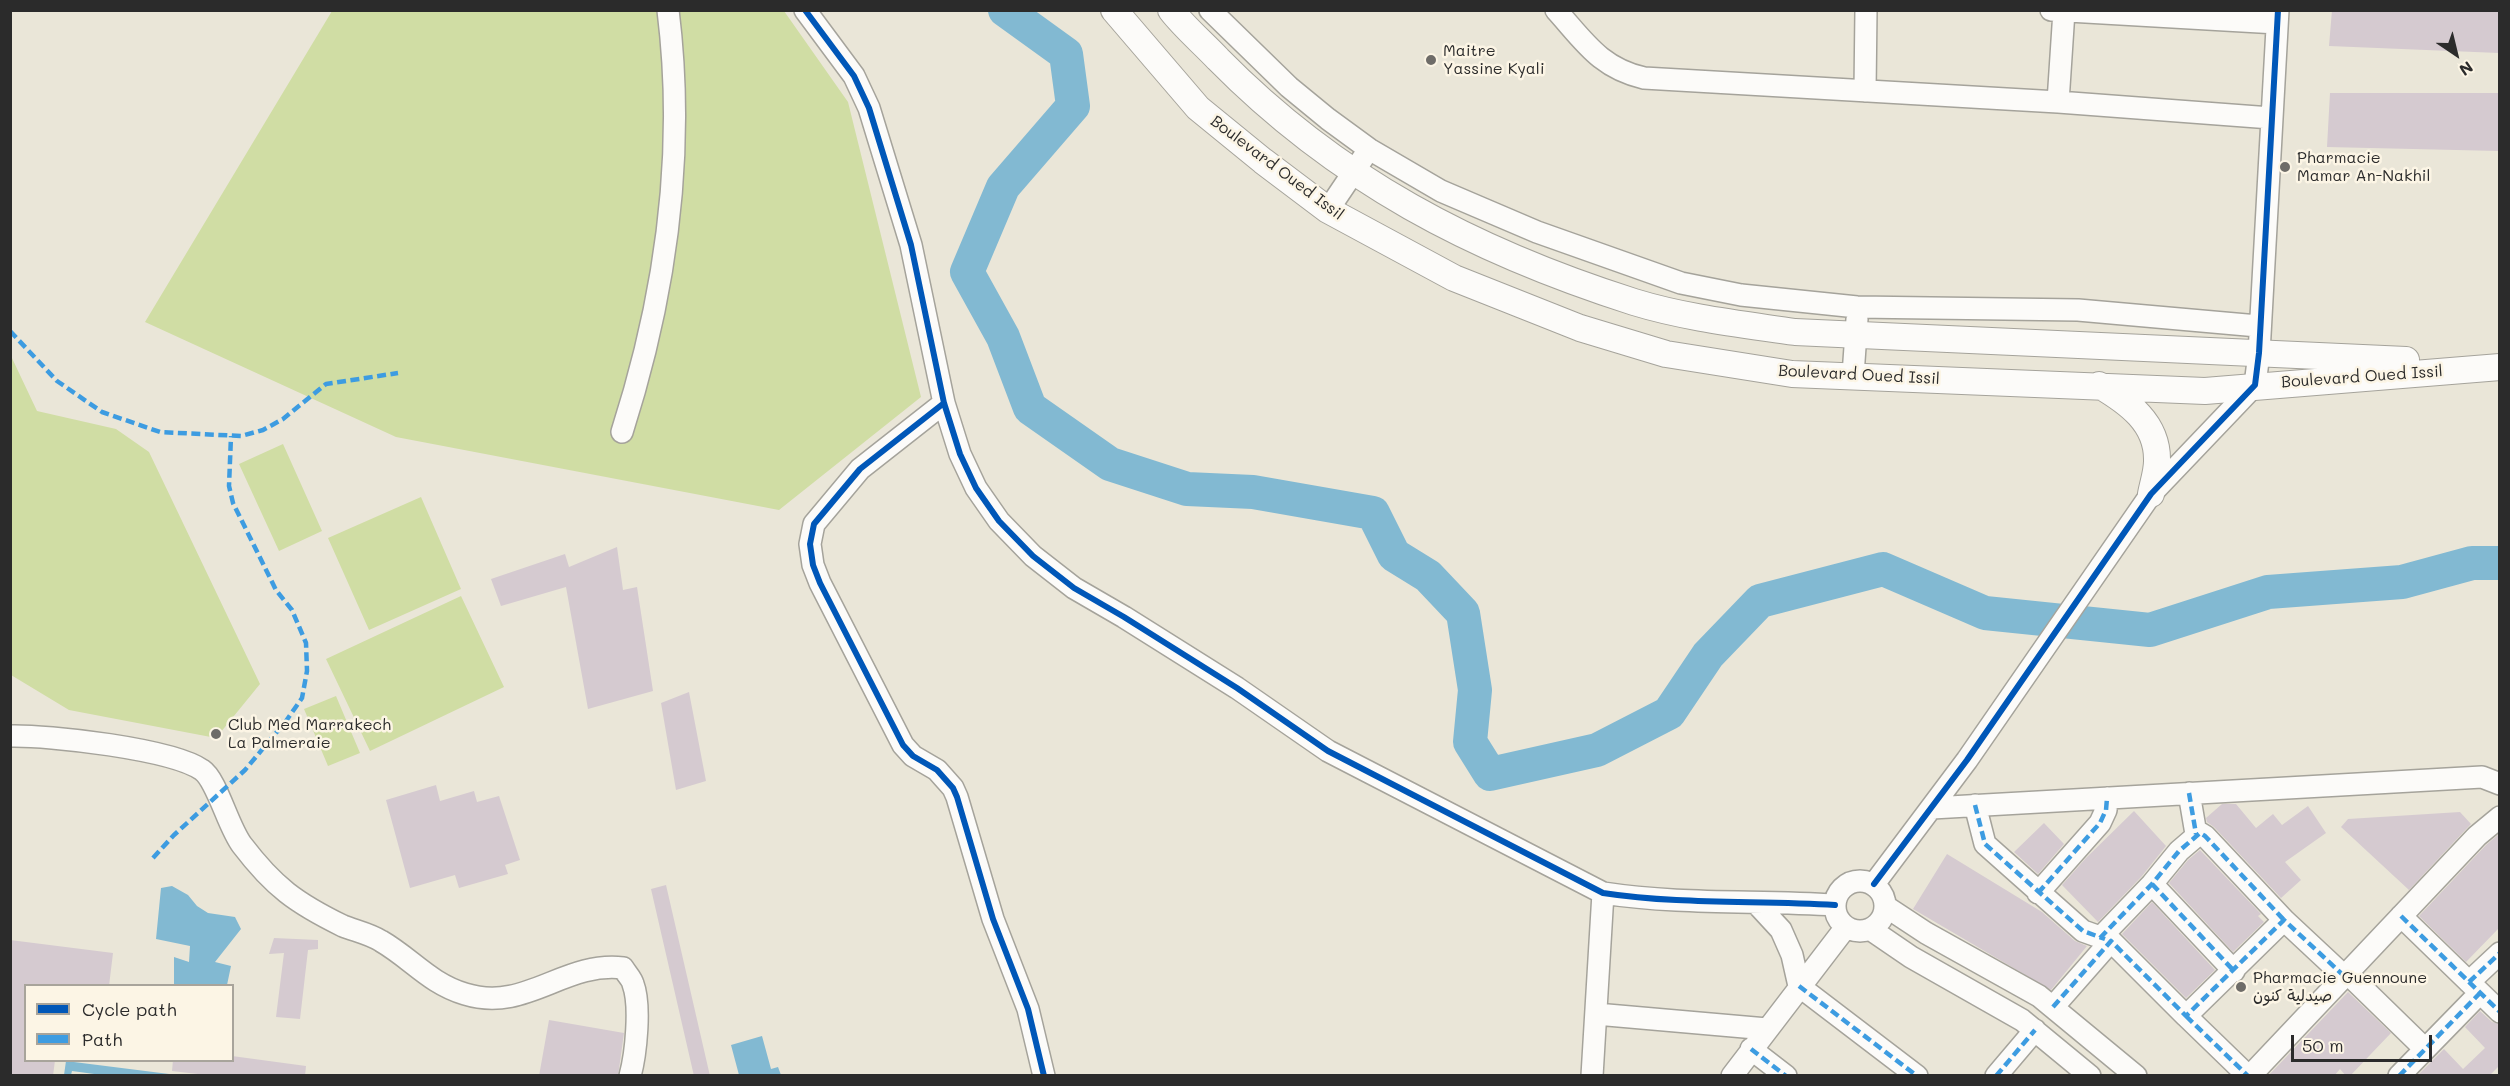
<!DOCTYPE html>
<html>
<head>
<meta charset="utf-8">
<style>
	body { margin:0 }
	#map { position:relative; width:2510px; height:1086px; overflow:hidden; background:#eae6d8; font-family:Mali,sans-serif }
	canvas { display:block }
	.frame { position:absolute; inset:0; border:12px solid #2b2b2b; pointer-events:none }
	.legend { position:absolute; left:24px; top:984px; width:210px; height:78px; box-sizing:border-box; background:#fcf5e5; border:2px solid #a8a49b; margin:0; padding:8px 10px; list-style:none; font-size:18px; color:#2b2b2b }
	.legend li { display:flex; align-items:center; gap:12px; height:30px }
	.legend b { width:30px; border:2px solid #a8a49b }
	.north { position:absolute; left:2426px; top:24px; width:60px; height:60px; -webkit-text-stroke:4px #fcf5e5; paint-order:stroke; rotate:145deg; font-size:16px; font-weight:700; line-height:24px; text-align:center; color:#2b2b2b }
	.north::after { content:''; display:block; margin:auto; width:21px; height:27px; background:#2b2b2b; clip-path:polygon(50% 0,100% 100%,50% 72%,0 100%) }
	.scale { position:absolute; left:2291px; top:1035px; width:141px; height:27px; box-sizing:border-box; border:3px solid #2b2b2b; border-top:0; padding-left:8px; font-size:18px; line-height:21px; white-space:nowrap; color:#2b2b2b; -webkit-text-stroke:4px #fcf5e5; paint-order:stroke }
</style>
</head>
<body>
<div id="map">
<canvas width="2510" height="1086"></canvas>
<div class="frame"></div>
<ul class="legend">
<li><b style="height:8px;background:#0057b8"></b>Cycle path</li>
<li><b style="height:8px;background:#3d9ce1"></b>Path</li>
</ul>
<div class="north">N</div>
<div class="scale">50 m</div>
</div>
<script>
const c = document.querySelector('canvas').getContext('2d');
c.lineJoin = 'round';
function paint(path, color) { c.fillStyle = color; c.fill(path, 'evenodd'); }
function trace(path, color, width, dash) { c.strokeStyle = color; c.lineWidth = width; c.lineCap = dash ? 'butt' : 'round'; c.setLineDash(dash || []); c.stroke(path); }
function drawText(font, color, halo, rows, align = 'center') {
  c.font = font + ' Mali,"Playpen Sans Arabic",sans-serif'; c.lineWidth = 5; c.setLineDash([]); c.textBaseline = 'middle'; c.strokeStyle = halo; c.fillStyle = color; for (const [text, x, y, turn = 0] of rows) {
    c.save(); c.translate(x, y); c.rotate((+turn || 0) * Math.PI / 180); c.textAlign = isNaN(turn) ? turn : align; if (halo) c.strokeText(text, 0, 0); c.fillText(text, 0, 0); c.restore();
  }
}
paint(new Path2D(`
	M332 11H784L848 102 921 397 779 510 396 437 145 322Z
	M11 356 37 411 116 429 149 452 260 684 216 738 69 710 11 675Z
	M283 444 322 531 279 551 239 464Z
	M421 497 461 589 369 630 328 538Z
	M461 596 504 687 370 751 326 659Z
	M336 696 360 753 328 766 304 709Z`), '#d0dda4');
paint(new Path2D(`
	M172 886 188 895 197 906 208 913 235 917 241 929 215 962 231 966 227 985H174V957L189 962 190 946 156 939 161 888Z
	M762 1036 771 1069 778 1067 781 1075H739L731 1045Z
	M66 1061 177 1075 109 1076 72 1071 71 1075H64Z`), '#82b9d2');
trace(new Path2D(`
	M1005 10 1066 54 1073 106 1003 187 967 272 1003 337 1030 408 1110 464 1187 489 1253 492 1373 513 1394 555 1428 576 1463 613 1475 690 1470 742 1490 774 1597 750 1669 713 1708 655 1760 601 1883 569 1985 613 2150 630 2268 592 2402 582 2472 563H2500`), '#82b9d2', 34);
paint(new Path2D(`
	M2332 10H2499V53L2329 46Z
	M2330 93H2499V151L2327 147Z
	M617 547 623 590 637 587 653 691 588 709 566 587 501 606 491 579 565 554 569 567Z
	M689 692 706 781 676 790 661 703Z
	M436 785 440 801 474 791 477 802 499 796 520 860 505 865 508 874 459 888 455 875 410 888 386 800Z
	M2222 804H2236L2256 828 2273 814 2282 825 2308 806 2326 833 2285 862 2301 880 2281 898 2214 827 2207 822 2206 818Z
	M2134 811 2166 846 2142 876 2098 922 2062 885 2086 858Z
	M2460 812 2471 824 2409 890 2341 827 2348 819Z
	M2044 823 2064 844 2038 874 2014 852Z
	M2499 834V928L2466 962 2419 916 2486 845Z
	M2200 850 2261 914 2258 916 2264 922 2233 952 2169 883 2188 860Z
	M1947 854 2042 912 2075 941 2087 946 2051 990 1913 909Z
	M666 885 710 1076H694L651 889Z
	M2152 902 2215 970 2186 998 2122 934Z
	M274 938 318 940V949L308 950 300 1019 276 1017 284 953 269 954Z
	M10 940 113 953 109 986H26V1060H55L53 1076H10Z
	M2348 992 2391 1033 2350 1076H2346L2340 1069 2334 1076H2268Z
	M2480 1011 2492 1022 2499 1024V1066L2489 1076H2417L2444 1049 2463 1069 2485 1048 2465 1027Z
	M549 1020 624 1033 618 1076H539Z
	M232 1056 306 1066 305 1076H215L172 1071 173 1060H232Z`), '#d5cad0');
const minor = new Path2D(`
	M805 10 854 76 869 108 911 245 944 403 960 454 976 488 999 521 1033 556 1074 588 1124 617 1237 688 1328 751 1603 893C1681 905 1758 900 1835 905
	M1210 10 1289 87 1328 119 1369 149 1441 191 1537 232 1681 283 1741 295 1857 307 2078 310 2258 326
	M1556 10C1584 41 1600 68 1644 78L2058 102 2271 118
	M2051 10 2277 23
	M1865 91 1866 10
	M2058 102 2064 11
	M1328 210 1363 158
	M1853 375 1857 319
	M944 403 860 469 814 524 810 544 813 565 820 583 903 745 913 756 937 770 953 788 957 797 993 919 1028 1009 1044 1076
	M622 432C666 295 686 154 668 10
	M10 736C49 735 172 749 202 770 217 780 228 827 242 845 274 887 296 903 343 926 356 931 370 934 381 941 412 959 429 983 465 994 526 1013 563 961 623 968 626 973 632 979 633 984 641 1005 636 1054 630 1076
	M2189 793 2196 834
	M1975 805 1985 844 2083 931 2111 941
	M1932 808 2482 777 2500 784
	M1835 906a25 25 0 1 1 50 0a25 25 0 1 1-50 0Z
	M1874 884 1967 760 2151 494 2255 385 2259 353 2278 10
	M2152 884 2234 971
	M2038 893 2100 823 2106 810 2107 798
	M1757 904 1781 930 1792 955 1799 986 1917 1076
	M1885 906 1926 933 2039 996 2136 1076
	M2401 916 2500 1012
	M1870 929 1911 957 2022 1020 2090 1076
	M2100 938 2152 884 2179 851 2200 833 2205 836 2284 920
	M2347 973 2425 1049
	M2469 982 2500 953
	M2053 1007 2111 941 2186 1016 2284 920 2344 976
	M1596 1014 1767 1029
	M2186 1016 2248 1076
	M1751 1049 1786 1076
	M1592 1076 1603 893
	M1732 1076 1846 927
	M1996 1076 2035 1030
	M2250 1076 2477 836 2500 817
	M2399 1076 2480 993`);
const major = new Path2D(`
	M1114 10 1198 108 1263 161 1328 210 1454 278 1580 328 1666 354 1792 374 2205 391 2500 367
	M1171 10C1185 28 1203 43 1218 59 1337 180 1474 251 1634 302 1686 318 1741 324 1795 332L2406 360
	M2099 385C2128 402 2158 423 2157 461 2157 472 2153 483 2151 494`);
trace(minor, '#a5a39b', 24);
trace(major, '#a5a39b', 28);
trace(minor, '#fcfbf9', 21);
trace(major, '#fcfbf9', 26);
trace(new Path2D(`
	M10 331 57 381 102 412 160 432 241 436 263 430 283 419 326 384 398 373
	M2189 793 2196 834
	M1975 805 1985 844 2083 931 2105 939
	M153 858 174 835 245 770 286 721 302 698 307 671 306 643 292 610 276 590 233 503 229 486 231 436
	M2152 884 2234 971
	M2038 893 2100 823 2106 810 2107 798
	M2401 916 2500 1012
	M2100 938 2152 884 2179 851 2200 833 2205 836 2284 920
	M2469 982 2500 953
	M1799 986 1917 1076
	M2053 1007 2111 941 2186 1016 2284 920 2344 976
	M2186 1016 2248 1076
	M1751 1049 1786 1076
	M1996 1076 2035 1030
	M2399 1076 2480 993`), '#3d9ce1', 4.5, [9, 4.5]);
trace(new Path2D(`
	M805 10 854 76 869 108 911 245 944 403 960 454 976 488 999 521 1033 556 1074 588 1124 617 1237 688 1328 751 1603 893C1681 905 1758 900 1835 905
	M944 403 860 469 814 524 810 544 813 565 820 583 903 745 913 756 937 770 953 788 957 797 993 919 1028 1009 1044 1076
	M1874 884 1967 760 2151 494 2255 385 2259 353 2278 10`), '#0057b8', 6);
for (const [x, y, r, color] of [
	[1431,60,6,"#6e6c68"],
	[2285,167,6,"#6e6c68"],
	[216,734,6,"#6e6c68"],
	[2241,987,6,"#6e6c68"]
]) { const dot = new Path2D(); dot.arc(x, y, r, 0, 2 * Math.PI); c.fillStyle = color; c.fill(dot); trace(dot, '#fcf5e5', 2); }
drawText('16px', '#2b2b2b', '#fcf5e5', [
	["Maitre",1443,51],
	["Yassine Kyali",1443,69],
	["Pharmacie",2297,158],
	["Mamar An-Nakhil",2297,176],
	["Club Med Marrakech",228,725],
	["La Palmeraie",228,743],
	["Pharmacie Guennoune",2253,978],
	["صيدلية كنون",2253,996]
], 'left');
drawText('16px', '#2b2b2b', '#fcf5e5', [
	["Boulevard Oued Issil",1277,168,37],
	["Boulevard Oued Issil",1859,375,3],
	["Boulevard Oued Issil",2362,377,-4]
]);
</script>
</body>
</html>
